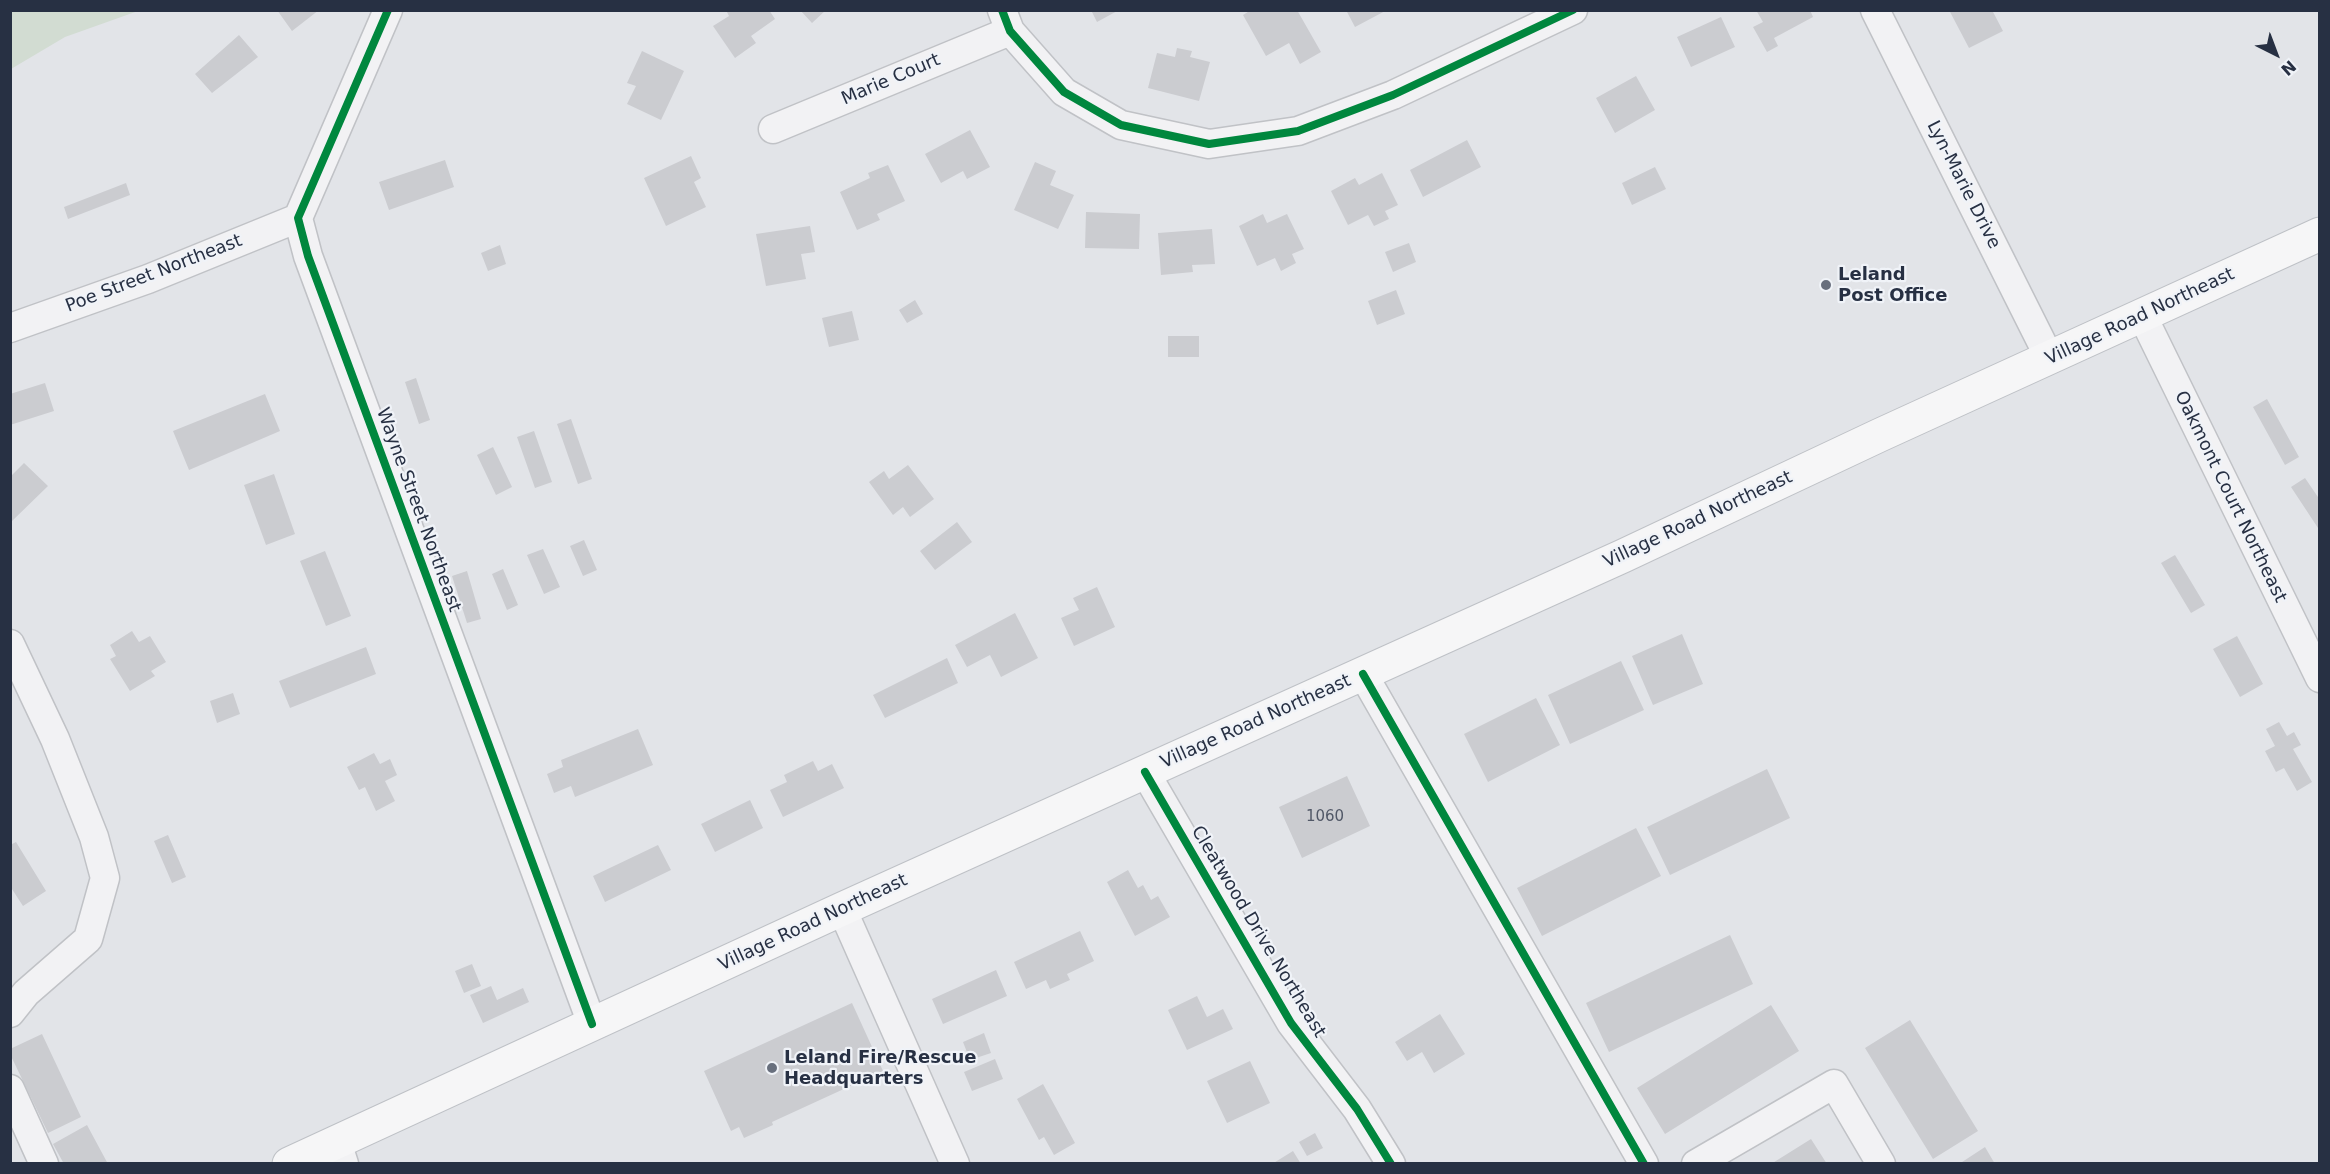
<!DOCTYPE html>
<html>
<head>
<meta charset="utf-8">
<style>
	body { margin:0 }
	#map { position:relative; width:2330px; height:1174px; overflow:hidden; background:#e2e4e8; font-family:"DejaVu Sans",sans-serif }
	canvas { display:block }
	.frame { position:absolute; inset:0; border:12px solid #273043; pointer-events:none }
	.north { position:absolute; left:2246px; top:24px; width:60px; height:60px; -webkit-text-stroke:4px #f0f3f8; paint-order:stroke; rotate:138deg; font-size:16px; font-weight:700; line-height:24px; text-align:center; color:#273043 }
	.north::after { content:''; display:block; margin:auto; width:21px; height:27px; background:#273043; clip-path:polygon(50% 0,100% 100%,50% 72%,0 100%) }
</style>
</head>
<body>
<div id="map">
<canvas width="2330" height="1174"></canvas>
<div class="frame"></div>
<div class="north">N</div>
</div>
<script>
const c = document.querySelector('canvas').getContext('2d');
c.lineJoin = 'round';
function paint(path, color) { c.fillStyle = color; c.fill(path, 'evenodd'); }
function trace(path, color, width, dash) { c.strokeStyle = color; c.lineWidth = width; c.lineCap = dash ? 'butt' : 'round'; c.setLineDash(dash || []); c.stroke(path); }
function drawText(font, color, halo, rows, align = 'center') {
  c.font = font + ' "DejaVu Sans",sans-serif'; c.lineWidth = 4.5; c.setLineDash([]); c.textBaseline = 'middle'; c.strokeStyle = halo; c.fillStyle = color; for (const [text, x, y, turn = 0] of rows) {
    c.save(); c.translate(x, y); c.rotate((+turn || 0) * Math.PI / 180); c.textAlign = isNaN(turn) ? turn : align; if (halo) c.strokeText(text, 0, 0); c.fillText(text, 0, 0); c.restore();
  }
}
paint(new Path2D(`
	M10 11 11 10 138 11 65 37 11 69Z`), '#d2dcd2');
paint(new Path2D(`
	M277 10H319L292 31Z
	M726 10H769L775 19 751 36 756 43 735 58 713 26 729 16Z
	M800 10H826L812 23Z
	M1091 10H1119L1097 22Z
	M1251 10H1297L1321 52 1300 64 1289 43 1266 56 1243 15Z
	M1346 10H1387L1355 27Z
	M1756 10H1810L1813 17 1774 38 1778 46 1767 52 1753 27 1763 22Z
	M1949 10H1992L2003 31 1969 48Z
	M1721 17 1735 47 1691 67 1677 37Z
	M239 35 258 57 212 93 195 74Z
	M1177 48 1192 51 1190 57 1210 62 1199 101 1148 88 1157 53 1175 57Z
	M642 51 684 71 661 120 627 104 636 86 627 83Z
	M1636 76 1655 110 1615 133 1596 98Z
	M970 130 990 167 967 179 963 171 941 183 925 154Z
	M1467 140 1481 167 1423 197 1410 170Z
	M691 156 701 178 694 182 706 207 666 226 644 178Z
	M445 160 454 187 389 210 379 182Z
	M1035 162 1056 171 1050 185 1074 195 1058 229 1014 210Z
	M888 165 905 201 877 214 880 220 857 230 840 192 870 178 868 173Z
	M1655 167 1666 189 1632 205 1622 183Z
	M1382 173 1398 205 1385 211 1389 219 1374 226 1368 215 1348 225 1331 191 1355 178 1359 185Z
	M126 183 130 195 68 219 64 207Z
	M1086 212 1140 214 1139 249 1085 248Z
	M1263 214 1267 223 1287 214 1304 249 1292 254 1296 263 1281 271 1275 258 1257 266 1239 226Z
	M810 226 815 252 801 254 806 279 766 286 756 234Z
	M1212 229 1215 264 1192 265 1193 272 1161 275 1158 233Z
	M1409 243 1416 262 1393 272 1385 252Z
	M500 245 506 264 488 271 481 253Z
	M1396 290 1405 314 1377 325 1368 301Z
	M915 300 923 314 907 323 899 310Z
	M852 311 859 340 829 347 822 318Z
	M1168 336H1199V357H1168Z
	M416 378 430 420 419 424 405 382Z
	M45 383 54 411 10 425V394Z
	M265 394 280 431 189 470 173 431Z
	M2267 399 2299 457 2285 465 2253 407Z
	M571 419 592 479 578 484 557 424Z
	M534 431 552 482 535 488 517 437Z
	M493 447 512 487 496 495 477 455Z
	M24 463 48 486 10 523V477Z
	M908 465 934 499 910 517 903 507 893 515 869 482 884 471 889 479Z
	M274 474 295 534 266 545 244 485Z
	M2305 478 2320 500V531L2291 487Z
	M957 522 972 542 935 570 920 551Z
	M584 540 597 570 583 576 570 546Z
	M543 549 560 587 544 594 527 555Z
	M325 551 351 616 326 626 300 561Z
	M2175 555 2205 605 2191 613 2161 563Z
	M503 569 518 605 507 610 492 574Z
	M467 571 481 619 467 623 452 576Z
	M1097 587 1115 627 1074 646 1061 618 1079 610 1073 598Z
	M1015 613 1038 658 1001 677 990 655 967 667 955 645Z
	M132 631 139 642 150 636 166 662 151 671 155 676 130 691 110 659 116 656 110 645Z
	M1682 634 1703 684 1653 705 1632 656Z
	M2237 636 2263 684 2240 697 2213 649Z
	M366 647 376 674 290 708 279 681Z
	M947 658 958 683 885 718 873 695Z
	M1621 661 1644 710 1570 744 1548 695Z
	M233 693 240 714 217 723 210 701Z
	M1536 698 1560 745 1488 782 1464 734Z
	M2279 722 2287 736 2294 732 2301 745 2293 749 2312 782 2297 791 2284 768 2276 772 2265 751 2275 746 2266 729Z
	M638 729 653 765 575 797 571 786 554 793 547 774 563 767 561 760Z
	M374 753 380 764 390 759 397 775 385 781 395 801 376 811 365 787 359 790 347 767Z
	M813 761 818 771 832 764 844 788 783 817 770 790 787 782 784 775Z
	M1767 769 1790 818 1670 875 1647 827Z
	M1347 776 1370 826 1302 858 1279 807Z
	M750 800 763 828 715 852 701 824Z
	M1636 828 1661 876 1542 936 1517 888Z
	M168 835 186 877 172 883 154 841Z
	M16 842 46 891 23 906 10 886V845Z
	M658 845 671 870 605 902 593 876Z
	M1128 870 1138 888 1143 885 1151 900 1158 896 1170 917 1135 936 1107 882Z
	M1080 931 1094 961 1067 974 1070 980 1050 989 1046 980 1026 989 1014 962Z
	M1730 935 1753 984 1609 1052 1586 1003Z
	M472 964 481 986 464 993 455 971Z
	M996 970 1007 996 943 1024 932 999Z
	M491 986 497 1000 523 988 529 1002 483 1023 470 995Z
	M1197 996 1207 1017 1223 1009 1233 1029 1187 1050 1168 1010Z
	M852 1003 883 1071 772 1122 773 1125 744 1138 739 1127 731 1131 704 1071Z
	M1771 1005 1799 1051 1665 1134 1637 1088Z
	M1440 1014 1465 1054 1434 1073 1422 1052 1407 1061 1395 1042Z
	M1910 1020 1978 1131 1933 1159 1865 1048Z
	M984 1033 991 1053 970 1060 963 1042Z
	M42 1034 81 1117 48 1133 10 1054V1049Z
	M995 1059 1003 1079 972 1091 964 1072Z
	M1250 1061 1270 1103 1227 1123 1207 1081Z
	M1043 1084 1075 1143 1054 1155 1044 1137 1039 1140 1017 1099Z
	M87 1125 108 1164H64L53 1144Z
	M1315 1133 1323 1148 1307 1156 1299 1142Z
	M1811 1139 1827 1164H1771Z
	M1985 1147 1995 1164H1959Z
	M1293 1151 1301 1164H1272Z`), '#cbccd0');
const minor = new Path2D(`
	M388 10 298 218 308 256 592 1024
	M1002 10 1010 31 1064 92 1121 125 1209 144 1298 131 1393 95 1573 10
	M1875 10 2050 359
	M773 129 1010 31
	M2142 315 2320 678
	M10 328 148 279 298 218
	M10 644 55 739 94 837 105 878 88 939 26 993 10 1013
	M1363 674 1644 1164
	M1145 772 1291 1023 1357 1109 1391 1164
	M842 909 955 1164
	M10 1089 44 1164
	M337 1142 344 1164
	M1696 1164 1834 1084 1881 1164`);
const major = new Path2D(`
	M289 1164 842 909 1623 556 1880 435 2320 234`);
trace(minor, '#c0c2c6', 31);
trace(major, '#bec1c6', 35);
trace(minor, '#f2f2f4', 28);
trace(major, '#f6f6f7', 33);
trace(new Path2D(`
	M388 10 298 218 308 256 592 1024
	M1002 10 1010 31 1064 92 1121 125 1209 144 1298 131 1393 95 1573 10
	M1363 674 1644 1164
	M1145 772 1291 1023 1357 1109 1391 1164`), '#00873e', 8);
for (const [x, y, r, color] of [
	[1826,285,6,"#686f7d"],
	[772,1068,6,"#686f7d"]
]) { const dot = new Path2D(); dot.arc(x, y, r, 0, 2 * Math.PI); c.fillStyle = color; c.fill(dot); trace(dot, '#f0f3f8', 2); }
drawText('15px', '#515867', null, [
	["1060",1325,817]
]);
drawText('18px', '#273043', '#f0f3f8', [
	["Marie Court",891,80,-23],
	["Lyn-Marie Drive",1963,185,63],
	["Poe Street Northeast",154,274,-21],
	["Village Road Northeast",2140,317,-25],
	["Oakmont Court Northeast",2230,497,64],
	["Wayne Street Northeast",418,510,70],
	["Village Road Northeast",1698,520,-25],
	["Village Road Northeast",1256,722,-24],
	["Village Road Northeast",813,923,-25],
	["Cleatwood Drive Northeast",1258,932,59]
]);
drawText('bold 18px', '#273043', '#f0f3f8', [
	["Leland",1838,275],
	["Post Office",1838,296],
	["Leland Fire/Rescue",784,1058],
	["Headquarters",784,1079]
], 'left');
</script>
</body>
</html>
